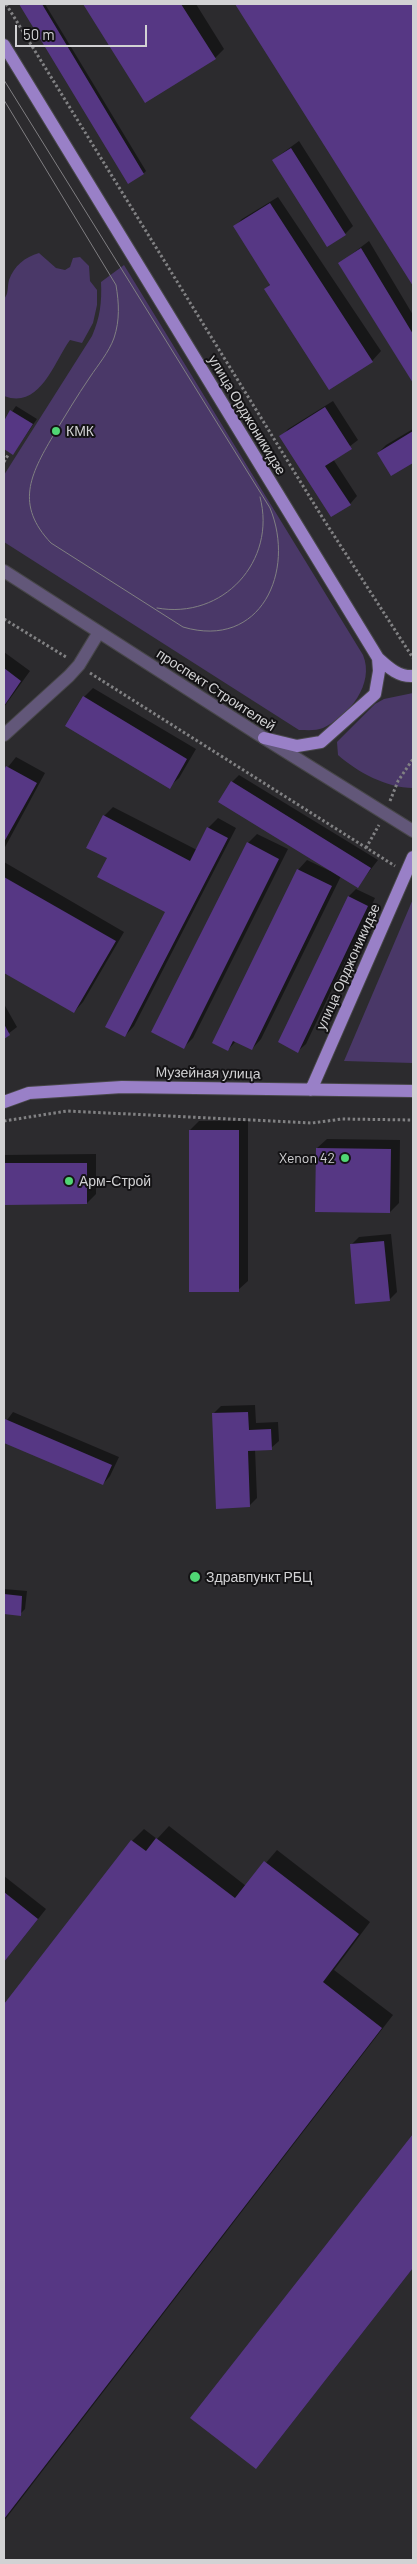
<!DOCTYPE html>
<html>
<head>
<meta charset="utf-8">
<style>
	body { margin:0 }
	#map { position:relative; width:417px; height:2564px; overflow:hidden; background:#2c2b2e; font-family:Barlow,sans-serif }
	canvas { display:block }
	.frame { position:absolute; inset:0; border:5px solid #d2d2d4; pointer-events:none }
	.scale { position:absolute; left:15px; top:25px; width:132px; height:22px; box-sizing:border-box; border:2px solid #d2d2d4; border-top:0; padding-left:6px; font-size:15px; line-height:18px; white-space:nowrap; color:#d2d2d4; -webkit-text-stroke:4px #141315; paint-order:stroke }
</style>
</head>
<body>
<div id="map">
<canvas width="417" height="2564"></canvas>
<div class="frame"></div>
<div class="scale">50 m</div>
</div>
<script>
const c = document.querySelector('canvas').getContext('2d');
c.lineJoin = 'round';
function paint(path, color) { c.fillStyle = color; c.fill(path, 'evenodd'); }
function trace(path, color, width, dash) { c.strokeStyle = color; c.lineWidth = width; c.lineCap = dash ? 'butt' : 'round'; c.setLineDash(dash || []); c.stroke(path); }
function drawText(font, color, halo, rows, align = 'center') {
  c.font = font + ' Barlow,sans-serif'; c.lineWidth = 4; c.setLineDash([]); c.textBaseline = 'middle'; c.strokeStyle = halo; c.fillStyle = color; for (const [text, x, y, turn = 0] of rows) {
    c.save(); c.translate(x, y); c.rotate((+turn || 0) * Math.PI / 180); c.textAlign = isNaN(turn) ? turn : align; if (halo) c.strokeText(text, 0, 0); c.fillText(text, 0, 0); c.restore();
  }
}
paint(new Path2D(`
	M39 253 56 268 65 270 70 267 73 258 80 257 89 266 90 281 97 290V305L93 323 82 343 70 340C54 362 40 410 4 396V299C9 293 7 288 9 280 14 266 25 257 39 253Z
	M124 265 363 655C375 684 349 716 323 728 316 731 307 730 299 730L4 542V475L92 336C100 318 102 302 101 282Z
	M413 693V788C387 788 357 772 338 755L337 742 375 704 384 699Z
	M413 899V1063L344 1061Z`), '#4a3868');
paint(new Path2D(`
	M20 4H45L146 171 144 173 128 182Z
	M84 4H196L224 49 215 58 145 102Z
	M237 4H413V284Z
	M299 141 353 226 345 234 273 160Z
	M278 197 381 351 372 361 266 289 270 284 235 226 242 219Z
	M369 241 413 315V380L340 263Z
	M333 401 358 440 333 459 357 496 350 504 281 437 288 429Z
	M16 406 37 419 13 454 4 448V423Z
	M413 429V462L391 475 378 453 386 445Z
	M4 652 30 671 4 707Z
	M93 688 196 749 179 778 169 787 84 697Z
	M16 757 45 773 4 849V772Z
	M239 775 378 860 358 886 341 876 261 1039 252 1049 236 1041 228 1050 298 870 307 860 330 871 331 870 232 782Z
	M113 807 197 850 208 828 218 818 236 828 134 1026 125 1036 166 911 104 816Z
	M257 834 288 849 193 1038 184 1047 248 843Z
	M4 862 124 932 83 1002 74 1012 4 971Z
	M356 889 375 898 306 1044 298 1051 349 896Z
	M4 1004 17 1027 4 1037Z
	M199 1121H248V1281L238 1290 190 1130Z
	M327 1139 400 1140 399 1203 390 1212 317 1148Z
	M96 1154V1194L87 1203 4 1204V1155Z
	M391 1234 397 1292 389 1300 351 1245 359 1237Z
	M255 1405 256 1423 278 1422 279 1441 271 1448 255 1449 257 1498 249 1506 213 1414 221 1406Z
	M13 1412 119 1457 110 1476 103 1484 4 1442V1424Z
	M4 1589 27 1591 25 1609 20 1614 4 1613Z
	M169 1826 246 1886 277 1850 370 1922 334 1970 393 2015 4 2521V2006L132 1841 144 1829 157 1839Z
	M4 1876 46 1909 4 1962Z
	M413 2136V2268L263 2460 192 2417Z`), '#0007');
paint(new Path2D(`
	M19 4H42L144 174 128 184Z
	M83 4H181L216 59 145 103Z
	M235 4H413V286Z
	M291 148 346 235 327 247 272 160Z
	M270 203 373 362 329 390 264 289 270 285 233 226Z
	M361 248 413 334V383L338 263Z
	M325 407 352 449 325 466 351 505 331 517 279 436Z
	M10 410 33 424 13 455 4 449V421Z
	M413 431V463L391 476 377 453Z
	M4 668 21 681 4 706Z
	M83 696 187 759 170 789 65 726Z
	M6 766 37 783 4 842V770Z
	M231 781 371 868 358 888 218 802Z
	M103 815 190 861 207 827 228 838 125 1037 105 1027 165 912 97 877 107 858 86 848Z
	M247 842 279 859 184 1049 151 1032Z
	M297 869 332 886 252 1050 233 1041 228 1051 212 1043Z
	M4 877 116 941 74 1013 4 973Z
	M348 896 368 906 298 1053 278 1042Z
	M4 1024 10 1035 4 1039Z
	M189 1130H239V1292H189Z
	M316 1148 391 1149 390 1213 315 1212Z
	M4 1163H87V1204L4 1205Z
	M384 1241 390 1301 355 1304 350 1244Z
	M248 1412 249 1430 271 1429 272 1450 248 1451 250 1507 216 1509 212 1413Z
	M5 1419 112 1465 103 1485 4 1443Z
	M4 1594 22 1596 21 1616 4 1614Z
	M156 1838 235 1898 264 1861 359 1934 323 1982 382 2028 4 2519V2004L131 1840 146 1851Z
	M4 1892 38 1919 4 1962Z
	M413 2134V2268L256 2469 190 2418Z`), '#563784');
const minor = new Path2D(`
	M4 571 264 738 413 831
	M4 735 69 676 79 665 99 632`);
const major = new Path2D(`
	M4 45 378 658 379 671 375 694 321 742 297 746 264 738
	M378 658C388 667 398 677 413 676
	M311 1090 413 857
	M4 1102 29 1093 122 1087 413 1091`);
trace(minor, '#474649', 14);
trace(major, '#474649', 14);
trace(new Path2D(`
	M6 4 324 520 413 658
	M4 462 8 455
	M4 619 66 657
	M90 673 395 866
	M390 801 398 781 413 759
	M366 848 379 825
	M4 1121 67 1111 312 1123 342 1119 413 1120`), '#818183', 3, [2.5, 2.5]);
trace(minor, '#625779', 12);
trace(major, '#9980c7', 12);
trace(new Path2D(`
	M4 80 270 508C296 571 261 650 183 627L51 543C15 505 30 475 53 436 65 416 77 396 90 377 98 365 109 352 114 338 120 320 119 303 116 285L4 100
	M157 608C223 620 277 561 260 497`), '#807f82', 1);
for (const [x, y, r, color] of [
	[56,431,5,"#50d674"],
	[345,1158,5,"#50d674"],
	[69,1181,5,"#50d674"],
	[195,1577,6,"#50d674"]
]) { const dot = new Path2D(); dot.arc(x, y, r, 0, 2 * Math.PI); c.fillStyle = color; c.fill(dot); trace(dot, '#141315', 2); }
drawText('14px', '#d2d2d4', '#141315', [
	["улица Орджоникидзе",247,415,59],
	["проспект Строителей",216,690,33],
	["улица Орджоникидзе",348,967,-66],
	["Музейная улица",208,1073,1]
]);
drawText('14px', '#d2d2d4', '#141315', [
	["КМК",66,431],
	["Xenon 42",335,1158,"right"],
	["Арм-Строй",79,1181],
	["Здравпункт РБЦ",206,1577]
], 'left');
</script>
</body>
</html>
